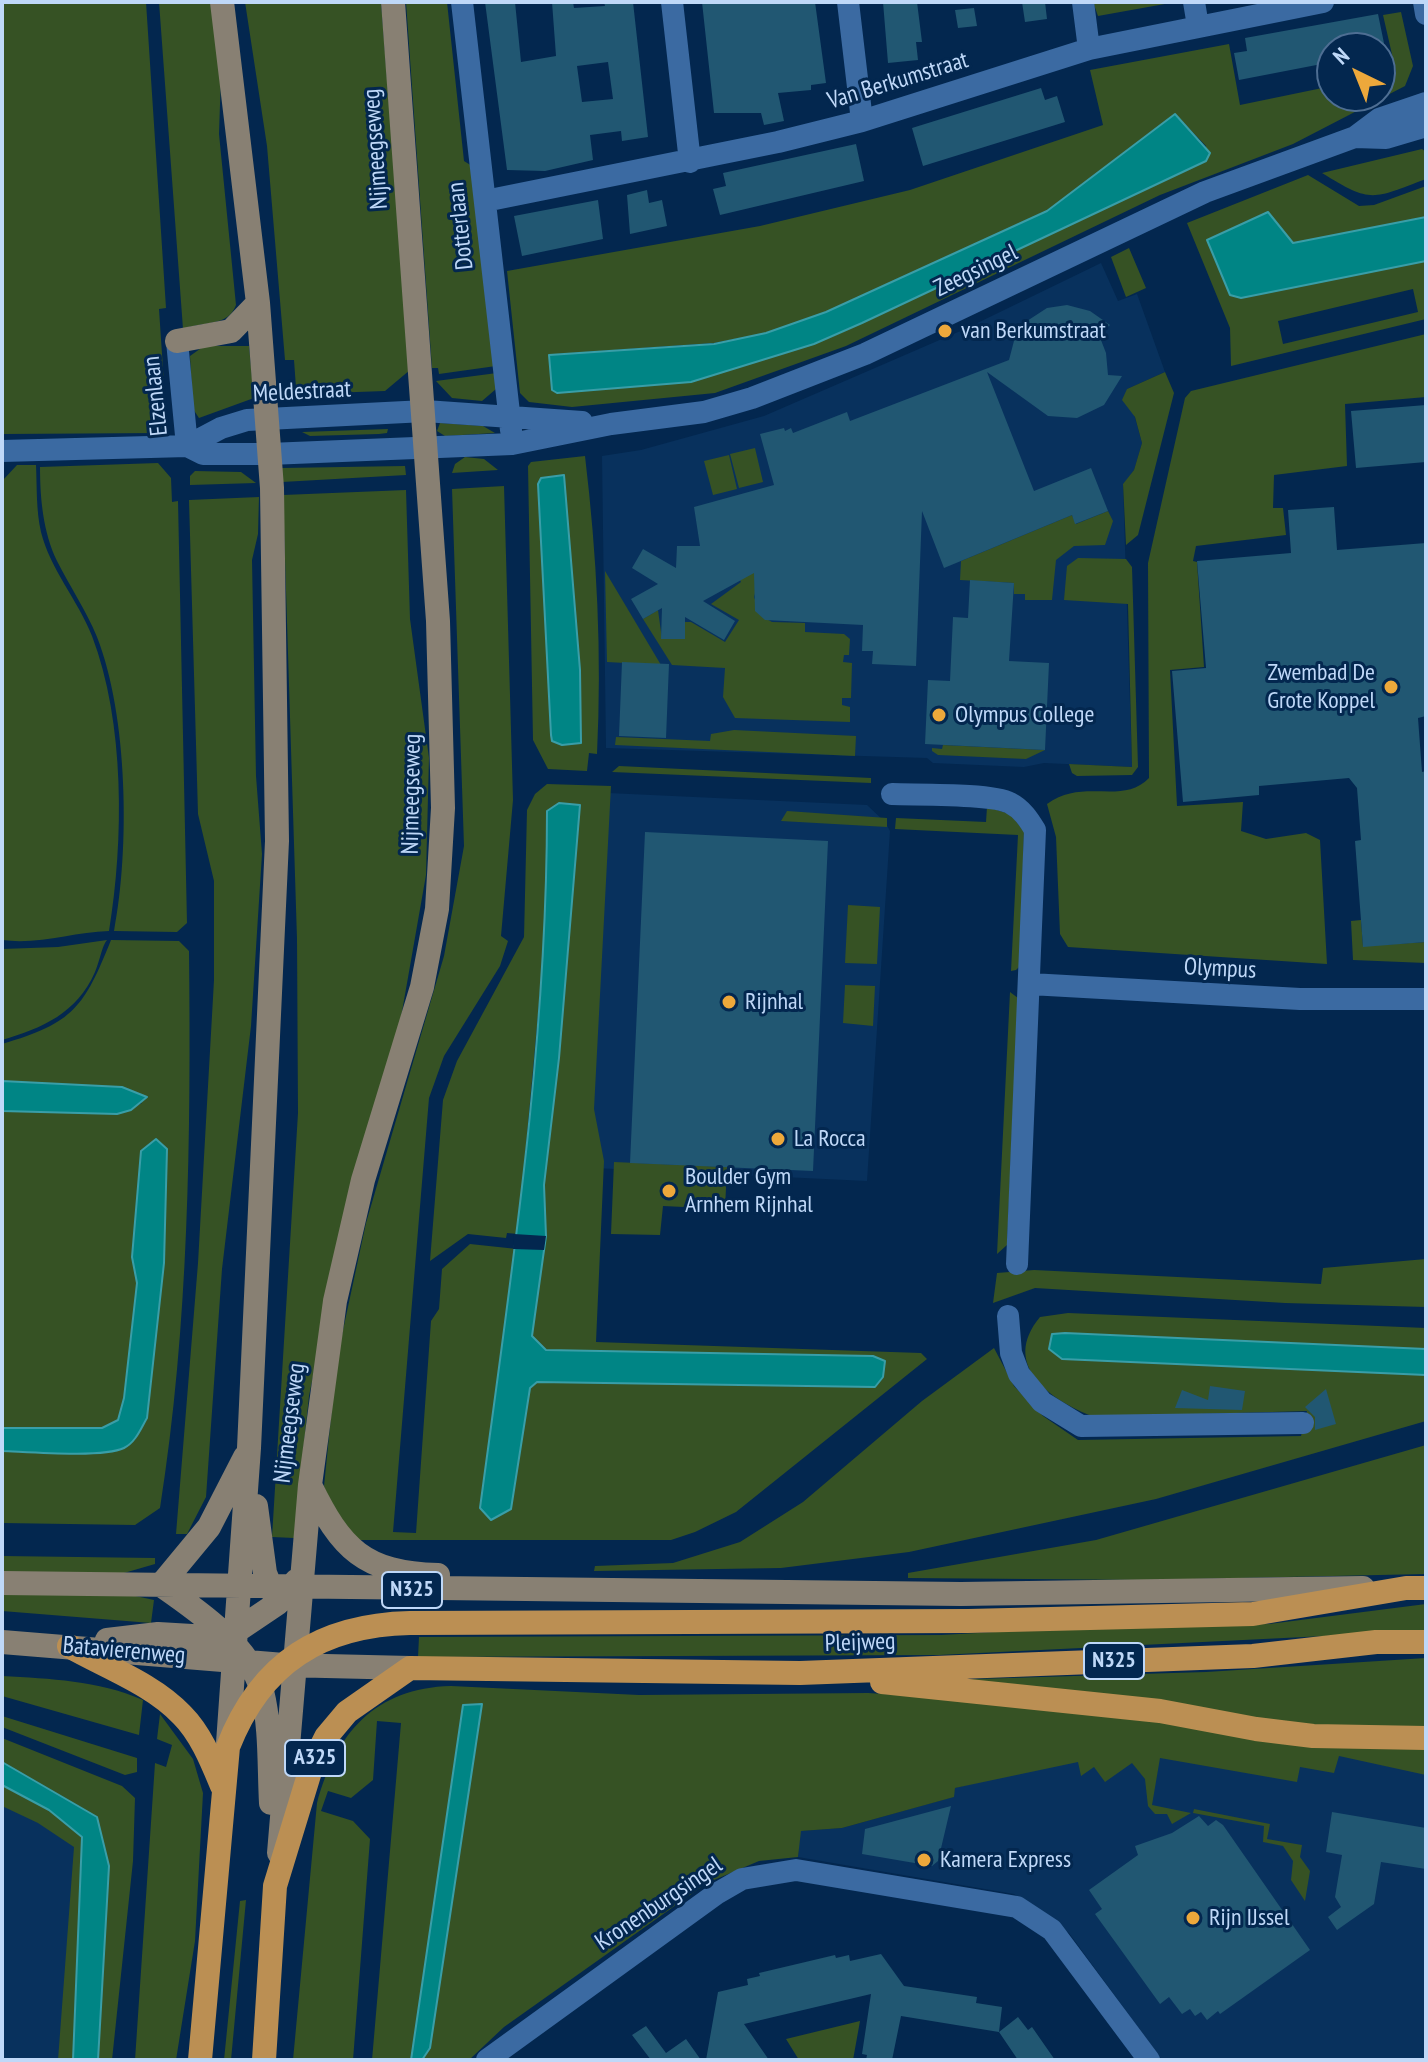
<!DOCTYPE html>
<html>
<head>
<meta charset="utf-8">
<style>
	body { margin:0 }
	#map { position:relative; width:1428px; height:2062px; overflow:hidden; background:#03274f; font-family:"PT Sans Narrow",sans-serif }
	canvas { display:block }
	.frame { position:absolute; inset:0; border:4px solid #bfd8f8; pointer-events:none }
	.north { position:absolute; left:1316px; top:32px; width:80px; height:80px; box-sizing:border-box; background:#03274f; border:2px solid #4e6e93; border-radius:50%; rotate:317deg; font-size:22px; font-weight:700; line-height:32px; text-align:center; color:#bfd8f8 }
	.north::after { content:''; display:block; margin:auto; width:28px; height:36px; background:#eda83b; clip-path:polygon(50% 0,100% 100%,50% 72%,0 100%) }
</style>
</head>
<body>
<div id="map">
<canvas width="1428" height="2062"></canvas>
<div class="frame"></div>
<div class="north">N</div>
</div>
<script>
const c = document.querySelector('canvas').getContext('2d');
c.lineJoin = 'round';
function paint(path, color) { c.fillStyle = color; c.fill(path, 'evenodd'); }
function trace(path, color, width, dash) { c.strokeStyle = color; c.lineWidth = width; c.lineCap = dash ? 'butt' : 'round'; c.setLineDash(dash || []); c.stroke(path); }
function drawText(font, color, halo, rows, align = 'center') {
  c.font = font + ' "PT Sans Narrow",sans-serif'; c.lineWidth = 6; c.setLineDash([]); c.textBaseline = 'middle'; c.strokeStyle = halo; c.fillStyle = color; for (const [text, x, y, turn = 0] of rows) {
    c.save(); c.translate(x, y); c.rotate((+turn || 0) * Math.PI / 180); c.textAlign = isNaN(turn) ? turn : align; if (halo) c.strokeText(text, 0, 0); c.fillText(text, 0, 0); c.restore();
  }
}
paint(new Path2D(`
	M1101 263 1118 301 1137 294 1165 372 1127 389 1142 443 1134 470 1123 485 1132 767 1044 763 1024 767 933 763 927 758 606 748 602 456 641 450 764 416 965 329Z
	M608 793 867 805 885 822 890 831 867 1181 594 1168 588 1109Z
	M1426 1707V2060H1162L1069 1933 1014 1894 798 1857 800 1831 842 1828 953 1797 955 1788 990 1779 1078 1759Z
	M2 1778 88 1826 85 2060H2Z`), '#08315d');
paint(new Path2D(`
	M3 2H146L166 308 159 309 167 429 163 433 2 434Z
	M159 2H213L221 75 219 134 236 305C228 327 203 321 183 329Z
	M245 2H381L410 370 385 391 302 394 296 388 294 360H285L267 146Z
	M406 2H447L464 161 472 166 496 366 439 374 438 368H432Z
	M1093 2H1176L1098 16Z
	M1401 12 1413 66 1405 86 1293 144 1160 195 846 346 715 393 572 407 529 402 520 393 507 271 760 226 910 190 1103 125 1090 70 1229 44 1240 105 1332 86V96H1380V76L1396 72 1383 15ZM1175 114 1206 146V161L691 382 557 393 552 389 558 354 714 343 766 333 826 312 1047 211Z
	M1422 149 1426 152V179C1372 199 1372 204 1322 173Z
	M1308 175 1359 206 1374 205 1426 186V217L1293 243 1241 298 1426 261V319L1231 366 1230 328 1187 223ZM1413 289 1418 312 1283 344 1278 321Z
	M1129 248 1146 288 1126 297 1111 257Z
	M1426 334V397L1345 404 1347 466 1274 475 1273 508H1283L1286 535 1196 546 1193 561 1197 562 1204 667 1170 670 1177 806 1243 802 1241 831 1266 839 1306 833 1320 840 1327 964 1068 947 1060 934 1056 837 1047 804C1084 777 1122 806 1149 778L1148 563 1185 398 1191 391Z
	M204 346H249L254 398 199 418 193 409 190 356Z
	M1165 372 1174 393 1138 535 1126 545 1123 484 1134 470 1142 443 1135 417 1122 400 1127 389Z
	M497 373 496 389 482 401 452 398 436 381Z
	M440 423 483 426 495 433 445 436 437 431Z
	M388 429 387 433 379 434 310 436 302 432Z
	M755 448 763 482 739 488 730 454Z
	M729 455 737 489 713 495 704 461Z
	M585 456C597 556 602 654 597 754L589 753 587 771 548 769 533 740 528 466 531 462ZM564 476 580 670 581 742 551 735Z
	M465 457 484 459 498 470 452 473 455 464Z
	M158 463 171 478 172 502 178 501 187 923 177 932 114 931C130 849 128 716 97 637 86 610 70 587 57 561 43 532 40 498 40 467Z
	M17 465H36C37 487 36 511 41 532 50 569 78 600 92 636 125 722 124 841 109 931 73 932 39 945 2 940L3 480Z
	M405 466 406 475 282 482 281 468Z
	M195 471 241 472 256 483 190 485V476Z
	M504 486 513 800 501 936 508 941 500 966 444 1056 429 1098 393 1532 416 1533 431 1321 439 1309 442 1269 470 1244 517 1249 480 1508 491 1520 530 1388 537 1382 875 1387 545 1350 532 1336 546 1236 544 1185 559 1058 579 805 559 803 547 811V916L518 1234 507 1233 506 1238 468 1234 430 1261 443 1100 457 1061 524 937 527 810 535 794 547 784 611 786 594 1109 604 1161 596 1342 921 1353 927 1359 736 1512 695 1532 671 1540H352L329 1502 324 1486 337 1358 366 1223 444 956 464 846 452 489Z
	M406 490 410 619 429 758 426 875 400 1023 326 1312 309 1396 294 1538 272 1537 298 1113 297 939 283 495Z
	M259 497 258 534 252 560 256 776 262 854 251 1026 222 1269 206 1497 187 1534H176L198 1263 214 980V881L198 814 189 500Z
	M1108 511 1113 521 1105 545 1074 546 1056 560 1052 600H1025V594H1014V583L960 580 961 561 1072 515 1076 524Z
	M765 556 754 597 761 616 772 622 805 623V632L844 634 850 639 849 655H844L843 662 852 663 851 698H842V705L850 707V722L735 718 723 697 725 668 672 665 643 619 658 610 662 639H685V622H691L725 642 739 620 711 604 741 582 732 564Z
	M1078 558 1126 559 1132 567 1138 767 1132 775 1077 776 1072 773 1069 764 1132 767 1128 604 1064 600 1067 566Z
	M605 571 661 665 607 662Z
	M734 730 856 736 855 756 615 745 616 737 710 741 711 734Z
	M943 745 1045 750 1026 759 938 755 932 751V748L942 749Z
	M619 766 871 778V783L612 772Z
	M987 807 1010 814 1024 831 1020 966 1016 970 1011 971 1018 835 895 829 896 818 986 822Z
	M787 811 887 818V827L781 821Z
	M848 905 880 907 877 964 845 963Z
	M1361 920 1363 946 1426 942V963L1353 960 1351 921Z
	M107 940C102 946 100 960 95 972 77 1013 43 1028 2 1040V949L58 947Z
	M111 940 179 941 189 951C191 1136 189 1325 160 1508L135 1525 2 1523V1451L84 1452 124 1448 147 1418 164 1263 167 1149 132 1257 137 1283 124 1398 118 1420 102 1428H2V1111L117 1114 142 1103 122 1087 2 1081V1044C74 1023 84 1007 111 940Z
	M845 985 875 986 873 1026 843 1023Z
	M1010 992 1018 998 1007 1245 997 1254Z
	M614 1162 727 1167 725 1209 663 1206 660 1235 611 1234Z
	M1426 1259V1307L1285 1303 1035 1288 993 1303 997 1273 1034 1270 1321 1284 1323 1268Z
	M1068 1313 1426 1328V1349L1065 1333 1062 1359 1426 1375V1421L1156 1499 909 1552 781 1568 594 1571 595 1566 673 1563 740 1542 803 1502 922 1401 994 1348 1014 1386 1043 1416 1078 1440 1301 1436 1307 1411 1094 1417C1050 1400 1000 1365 1040 1317Z
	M1426 1445V1574L1146 1580 908 1578V1573L1096 1540Z
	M2 1556 155 1558V1564L124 1573H2Z
	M2 1594 131 1595 154 1600 151 1623 2 1611Z
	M1426 1604V1631L939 1655 418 1657 419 1637 941 1635 1104 1626 1269 1624Z
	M1426 1658V1728L1311 1726 943 1680 1206 1672Z
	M2 1676C51 1679 97 1680 143 1700L139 1735 2 1696Z
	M451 1686 639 1695 868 1693 945 1698 1426 1748V1775L1339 1756 1334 1773 1300 1767 1297 1782 1160 1758 1152 1805 1191 1813 1172 1824 1167 1814H1155L1148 1806 1145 1779 1132 1763 1105 1782 1094 1767 1081 1776 1078 1762 955 1788 954 1797 842 1828 801 1831 798 1857 759 1861 707 1883 504 2027 469 2060H422L430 2048 482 1705H463L411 2060H372L401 1723 377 1721 373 1780 351 1798 328 1791 321 1811 353 1821 370 1839 353 2060H293L317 1803C336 1733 375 1688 451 1686Z
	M160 1714 193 1759 203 1793 195 1941 176 2060H135L155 1763 166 1767 172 1745 157 1739Z
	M2 1716 137 1758V1772L125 1775 2 1727Z
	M2 1738 122 1786 135 1798 133 1861 112 2060H98L109 1866 97 1817 2 1762Z
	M2 1785 49 1810 82 1837 73 2060H58L74 1847 38 1823 2 1806Z
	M1194 1809 1270 1824 1267 1839 1302 1845 1300 1857 1310 1871 1305 1901 1291 1880 1293 1861 1283 1846 1263 1842 1264 1826 1193 1813Z
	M246 1900 231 2060H224L240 1901Z
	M860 2021 853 2060H799L786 2039Z`), '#365224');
const water = new Path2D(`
	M1175 114 1210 153 1206 161 862 323 814 344 691 382 557 393 552 390 549 355 714 344 766 333 826 312 1047 211Z
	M1268 212 1293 243 1426 217V261L1241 298 1230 295 1207 240Z
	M564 475 580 670 581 743 562 745 552 741 551 735 538 484 541 478Z
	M559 803 580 805 559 1058 544 1185 546 1236 532 1336 546 1350 873 1356 885 1361 883 1377 875 1387 537 1382 530 1388 511 1509 491 1520 480 1508C511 1276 547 1045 547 811Z
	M2 1081 122 1087 147 1097 131 1110 117 1114 2 1111Z
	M156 1139 167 1149 164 1263 147 1418C141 1428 136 1442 124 1448 103 1458 29 1452 2 1451V1428H102L118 1420 124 1398 137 1283 132 1257 141 1151Z
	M1065 1333 1426 1349V1375L1062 1359 1049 1349 1052 1334Z
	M482 1704 430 2048 422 2060H411L463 1705Z
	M2 1762 97 1817 109 1866 98 2060H73L82 1837 49 1810 2 1785Z`);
paint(water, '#008585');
trace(water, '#399ea8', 2);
paint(new Path2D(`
	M514 1234 546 1236 544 1250 513 1249Z`), '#03274f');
paint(new Path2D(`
	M485 2H515L521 62 556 56 552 2H573L574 8 605 6 604 2H633L648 137 622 141 621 131 590 135 593 160 545 171 507 170ZM608 62 613 99 582 102 577 66Z
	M702 2H815L826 83 811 85V90L778 93 784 121 764 125 761 113H714Z
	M883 2H917L922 42H916L918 60 888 63Z
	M1022 2H1045L1047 19 1025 22Z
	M974 8 977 26 958 28 955 10Z
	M1378 14 1385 48H1332V62L1239 80 1234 53 1247 51 1245 38Z
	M1041 88 1045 100 1057 96 1065 122 923 166 912 128Z
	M856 144 864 181 720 215 713 189 726 186 723 173Z
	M647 190 649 203 662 200 667 226 630 234 627 195Z
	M598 200 603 239 522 256 514 216Z
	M1067 305 1090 311 1110 325 1099 335 1106 353 1108 375 1122 376 1104 405 1077 418 1048 416 987 372 1034 491 1091 468 1108 511 1075 524 1072 515 944 568 922 511 916 666 872 664 873 651H862L863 625 765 620 755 611 754 573 703 601 735 621 724 640 685 617V639H661L662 608 643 619 631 599 658 584 632 568 643 549 676 568 677 546H700L694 507 774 485 760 434 784 428 785 431 791 428 793 433 847 412 850 421 1009 360 1015 337 1027 321 1047 308Z
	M1426 405V462L1356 468 1351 411Z
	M1334 507 1337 550 1426 543V716L1418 718 1422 772 1426 771V942L1363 947 1355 841 1361 840 1357 788 1349 778 1259 786V795L1183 802 1172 671 1206 668 1197 561 1291 553 1288 510Z
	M970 580 1014 583 1009 661 1049 663 1045 750 925 744 928 680 950 681 953 617 968 618Z
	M622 662 669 664 666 738 619 736Z
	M645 832 828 841 813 1171 630 1163Z
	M1210 1386 1245 1391 1242 1410 1175 1408 1182 1390 1208 1400Z
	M1326 1389 1336 1424 1315 1430V1417L1305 1407Z
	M951 1806 938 1861 932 1866 862 1854 865 1829Z
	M1332 1812 1426 1828V1869L1381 1862 1374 1904 1337 1930 1328 1917 1341 1907 1335 1897 1342 1855 1326 1852Z
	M1199 1816 1208 1826 1216 1820 1223 1825 1310 1950 1220 2014 1218 2011 1207 2020 1201 2012 1195 2016 1190 2009 1182 2014 1169 1997 1160 2004 1095 1914 1102 1909 1089 1890 1138 1855 1135 1846 1172 1833Z
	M881 1954 904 1986 977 1997 976 2003 1002 2007 999 2032 1018 2017 1028 2030 1032 2027 1055 2060H1018L999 2032 901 2016 892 2060H866L867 2055 862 2054 871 1994 744 2024 769 2060H706L718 1992 748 1985 747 1979 760 1976 759 1973 835 1955 836 1958 849 1955 850 1961Z
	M646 2026 666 2053 686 2039 701 2060H651L632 2035Z`), '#215772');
trace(new Path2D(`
	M462 2 511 430
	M672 2 690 162
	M848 2 862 121
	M1083 2 1089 49
	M1194 2 1198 26
	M1424 2 1426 14
	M1355 137 1386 138 1426 126
	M485 201 778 142 862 121 1089 49 1323 2
	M177 341 187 446
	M187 446 203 454H269L512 444 611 424 704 412 752 398 865 354 1205 192 1355 137 1379 119 1426 103
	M2 451 187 446 221 428 247 420 425 411 582 422
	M892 794C917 795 992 793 1010 803 1022 809 1029 820 1035 830L1017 1264
	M1030 984 1300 999H1426
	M1008 1316 1011 1353 1019 1374 1042 1402 1081 1426 1303 1423
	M487 2060 716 1894 742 1879 796 1870 1017 1907 1052 1930 1149 2060`), '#3b6aa2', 22);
trace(new Path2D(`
	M222 2 258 303 272 488 277 841 249 1448 228 1743
	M177 341 231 331 258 303
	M310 1485C341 1549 364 1573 438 1575
	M256 1506 265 1573 277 1602
	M2 1583 961 1594 1363 1588
	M161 1585C197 1610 250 1646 262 1691 271 1727 269 1767 271 1803
	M161 1585 209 1527 245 1457
	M107 1640 158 1634 226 1638 278 1603 296 1581
	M2 1642 284 1665 410 1668
	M279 1853 310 1485 335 1301 363 1180 422 987 437 909 443 808 438 621 393 2`), '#888073', 24);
trace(new Path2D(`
	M69 1646C106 1667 153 1684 182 1715 201 1734 212 1762 222 1786
	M882 1682 1160 1711 1256 1729 1313 1736 1426 1738
	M200 2060 228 1747C261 1662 322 1625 410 1623L968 1621 1253 1614 1406 1588H1426
	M264 2060 275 1886 312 1765 326 1737 347 1712 410 1668 800 1673 1253 1656 1376 1642H1426`), '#bb8f53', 24);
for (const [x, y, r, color] of [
	[945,331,8,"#eda83b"],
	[1391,687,8,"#eda83b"],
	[939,715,8,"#eda83b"],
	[729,1002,8,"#eda83b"],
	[778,1139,8,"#eda83b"],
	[669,1191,8,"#eda83b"],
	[924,1860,8,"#eda83b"],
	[1193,1918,8,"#eda83b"]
]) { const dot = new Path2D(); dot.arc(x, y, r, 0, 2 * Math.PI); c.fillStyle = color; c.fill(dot); trace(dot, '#03274f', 3); }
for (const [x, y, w] of [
	[412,1590,60],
	[1114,1661,60],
	[315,1758,60]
]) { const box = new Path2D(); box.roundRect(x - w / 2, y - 18, w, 36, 6); c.fillStyle = '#03274f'; c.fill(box); trace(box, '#bfd8f8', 2); }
drawText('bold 22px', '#bfd8f8', null, [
	["N325",412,1590],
	["N325",1114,1661],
	["A325",315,1758]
]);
drawText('24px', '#bfd8f8', '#03274f', [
	["Van Berkumstraat",898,81,-17],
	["Nijmeegseweg",376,149,-94],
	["Dotterlaan",461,226,-96],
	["Zeegsingel",976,271,-26],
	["Meldestraat",302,392,-3],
	["Elzenlaan",156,396,-96],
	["Nijmeegseweg",412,794,-89],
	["Olympus",1220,969,3],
	["Nijmeegseweg",290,1423,-83],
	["Pleijweg",860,1643,-2],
	["Batavierenweg",124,1651,5],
	["Kronenburgsingel",659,1904,-34]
]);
drawText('24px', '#bfd8f8', '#03274f', [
	["van Berkumstraat",961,331],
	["Zwembad De",1375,673,"right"],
	["Grote Koppel",1375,701,"right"],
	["Olympus College",955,715],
	["Rijnhal",745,1002],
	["La Rocca",794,1139],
	["Boulder Gym",685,1177],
	["Arnhem Rijnhal",685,1205],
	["Kamera Express",940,1860],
	["Rijn IJssel",1209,1918]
], 'left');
</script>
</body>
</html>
